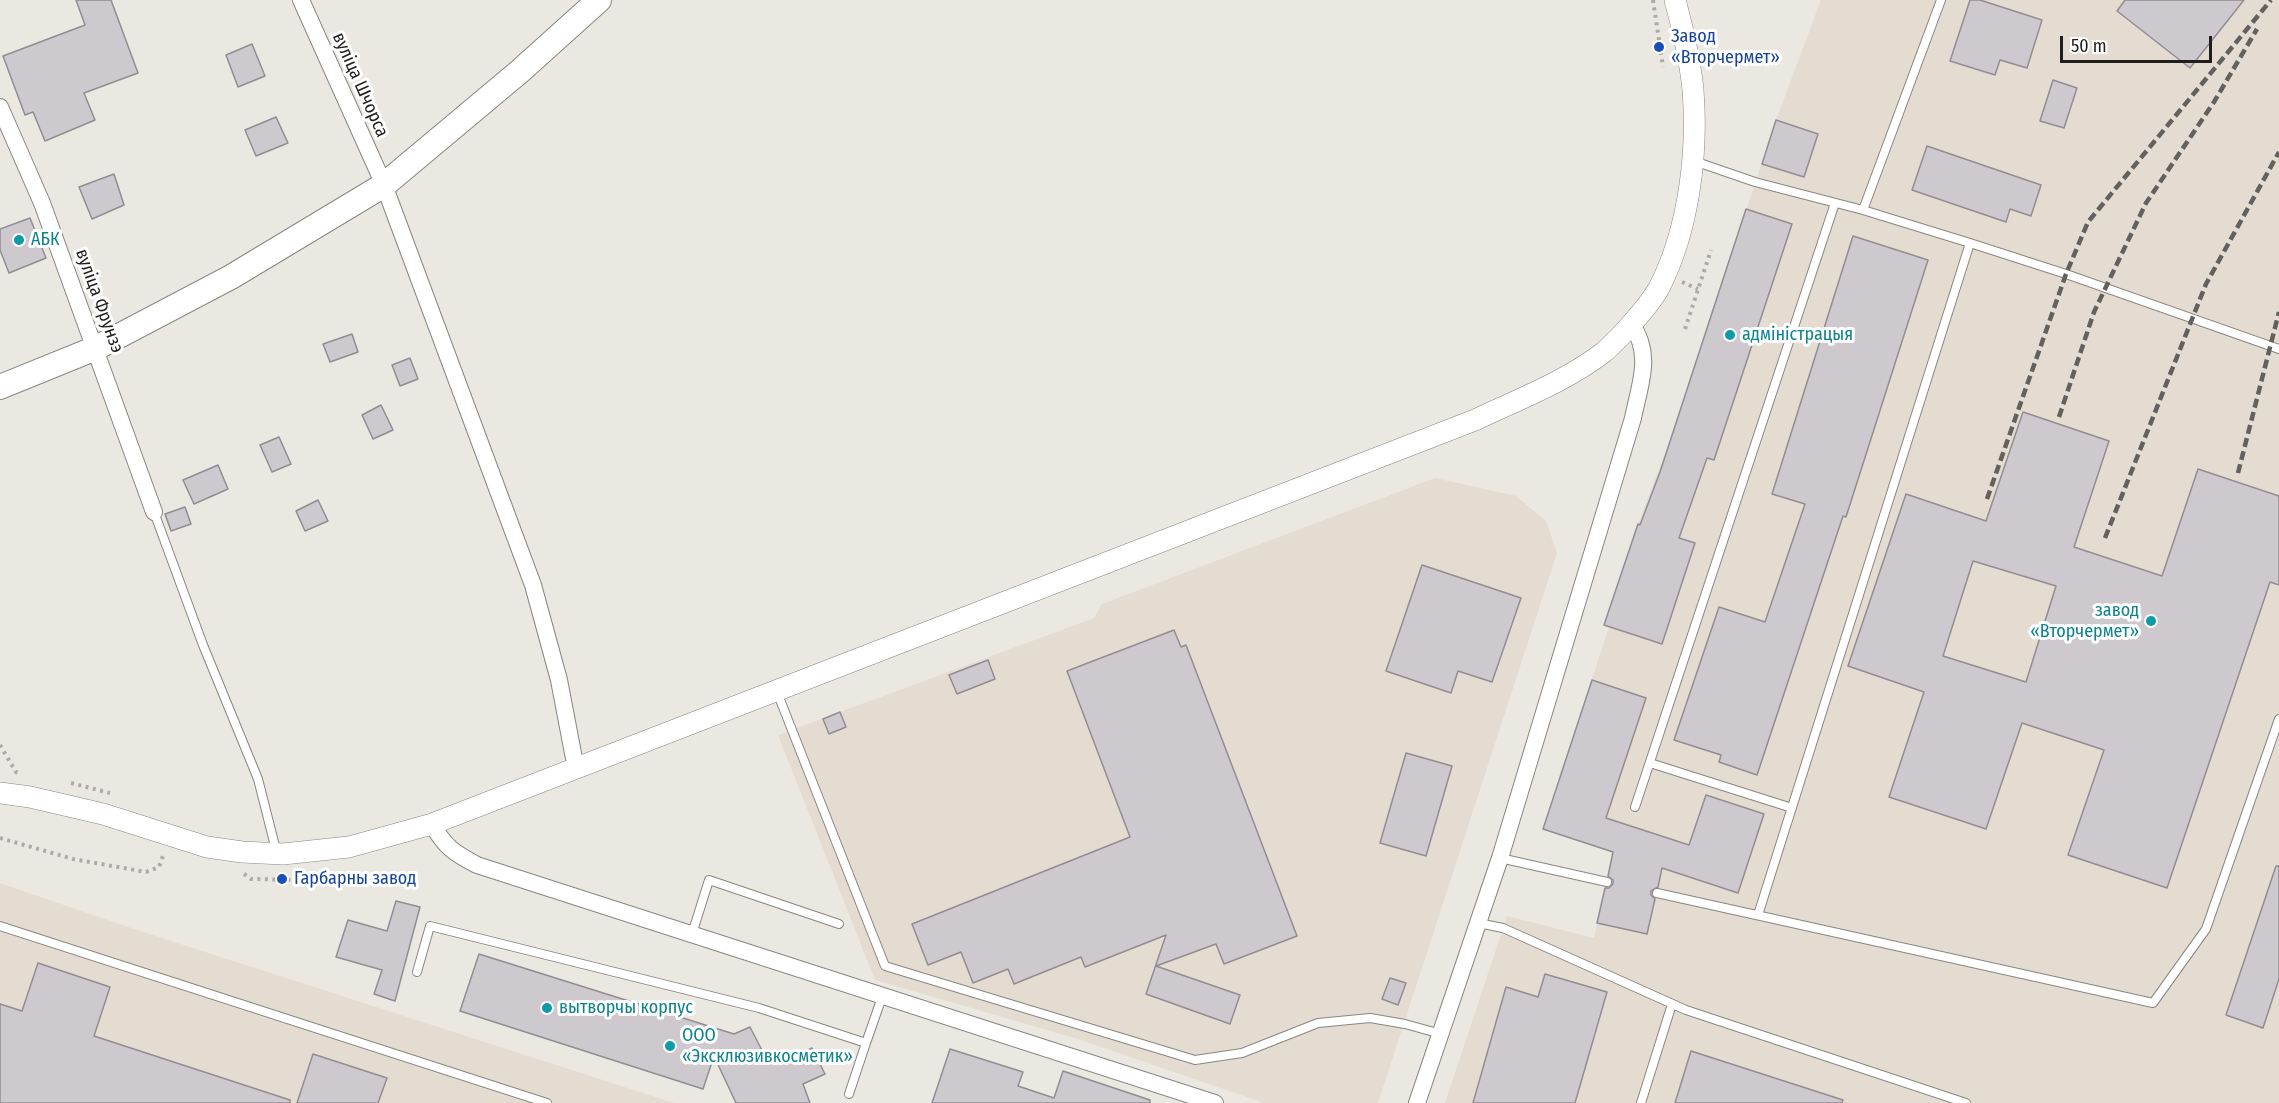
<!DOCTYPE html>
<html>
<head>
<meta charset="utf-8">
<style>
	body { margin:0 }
	#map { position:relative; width:2279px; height:1103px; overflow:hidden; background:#ebe8e2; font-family:"Fira Sans Condensed",sans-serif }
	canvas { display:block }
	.scale { position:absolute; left:2060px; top:36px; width:152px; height:27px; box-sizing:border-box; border:3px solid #1f1e1c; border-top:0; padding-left:8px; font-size:18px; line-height:21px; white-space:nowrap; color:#1f1e1c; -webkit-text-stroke:4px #fff; paint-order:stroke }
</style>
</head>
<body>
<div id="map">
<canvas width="2279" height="1103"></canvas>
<div class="scale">50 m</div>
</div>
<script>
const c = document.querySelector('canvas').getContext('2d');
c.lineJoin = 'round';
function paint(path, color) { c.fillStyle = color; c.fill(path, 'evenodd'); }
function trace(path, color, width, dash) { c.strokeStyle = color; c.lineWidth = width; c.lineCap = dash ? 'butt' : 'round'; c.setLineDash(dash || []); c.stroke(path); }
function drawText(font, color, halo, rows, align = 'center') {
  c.font = font + ' "Fira Sans Condensed",sans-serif'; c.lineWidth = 6; c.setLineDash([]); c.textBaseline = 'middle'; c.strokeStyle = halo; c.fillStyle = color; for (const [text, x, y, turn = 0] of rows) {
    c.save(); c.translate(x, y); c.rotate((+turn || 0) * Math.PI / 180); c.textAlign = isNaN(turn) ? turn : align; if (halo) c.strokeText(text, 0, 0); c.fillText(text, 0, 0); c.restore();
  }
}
paint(new Path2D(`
	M1821 0H2279V1103H1445L1507 916 1594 938 1614 852 1543 829 1609 627 1604 625 1638 524 1668 446 1776 120Z
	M1435 478 1516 496 1546 521 1557 553 1378 1103H1264L1078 1039 875 980 778 735 1094 618 1102 604Z
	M0 883 131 928 674 1103H0Z`), '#e4dcd0');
const building = new Path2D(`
	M76 0H111L138 73 84 93 95 120 45 141 33 112 25 115 3 56 85 25Z
	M1970 0H1980L2042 20 2027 68 2000 60 1995 75 1950 61Z
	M2125 0H2244L2190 68 2117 11Z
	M252 44 265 76 238 87 226 55Z
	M2053 80 2077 88 2064 128 2040 121Z
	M276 117 288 143 256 156 245 130Z
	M1776 120 1818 134 1804 177 1762 164Z
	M1927 146 2041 185 2031 216 2010 209 2006 222 1912 190Z
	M114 174 124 205 92 219 79 187Z
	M1746 209 1792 224 1714 460 1707 458 1679 538 1695 543 1662 644 1604 625 1638 524 1640 525 1660 472Z
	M30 218 46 258 9 273 0 250V229Z
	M1853 236 1928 260 1846 517 1843 516 1757 775 1719 762 1721 755 1674 740 1719 607 1765 622 1805 504 1772 494Z
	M352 334 358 352 330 362 323 344Z
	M410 358 418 379 400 386 392 365Z
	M381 405 393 430 373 439 362 415Z
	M2023 412 2109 441 2074 547 2162 576 2198 469 2279 496V585L2270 582 2167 888 2068 855 2104 750 2022 723 1986 829 1889 797 1924 692 1848 666 1906 494 1986 521ZM1973 561 2056 586 2026 682 1943 656Z
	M279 437 291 464 272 472 260 445Z
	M218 465 228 489 194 504 183 480Z
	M318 500 328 521 305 531 296 511Z
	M185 507 191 524 171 531 165 514Z
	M1422 565 1521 598 1492 682 1458 671 1451 693 1386 671Z
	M1174 630 1181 647 1186 645 1297 936 1224 964 1216 944 1156 966 1240 995 1230 1024 1146 994 1166 935 1085 967 1081 957 1014 984 1008 969 973 983 961 952 928 965 912 924 1130 837 1067 671Z
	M988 660 995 679 957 694 949 675Z
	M1592 680 1646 698 1606 818 1689 845 1706 795 1764 814 1738 893 1662 868 1658 887 1651 891V895L1655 899 1647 934 1597 923 1605 888H1609L1613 884V880L1608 876 1613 852 1543 829Z
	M840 712 846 727 829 734 823 719Z
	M1406 753 1452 766 1426 856 1380 843Z
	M2276 866H2279V979L2263 1028 2226 1015Z
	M396 901 420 907 395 1001 374 994 382 970 336 957 348 920 387 931Z
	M479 954 734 1034 750 1027 767 1060 775 1056 788 1060 812 1048 825 1074 803 1084 810 1103H736L714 1056 703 1089 460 1011Z
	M38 963 110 987 94 1036 290 1100V1103H0V1004L22 1011Z
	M1545 974 1607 992 1575 1103H1473L1506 987 1538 997Z
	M1390 978 1406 983 1398 1005 1382 999Z
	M950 1049 1023 1072 1018 1086 1054 1098 1063 1071 1150 1100V1103H932Z
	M1691 1051 1843 1100 1842 1103H1675Z
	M313 1054 387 1078 378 1103H297Z`);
paint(building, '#cdc9ce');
trace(building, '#918d92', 1.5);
const service = new Path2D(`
	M1694 161 1755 182 1863 210
	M1970 243 2066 274 2279 349
	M154 512 203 645 258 779 277 854
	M777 692 885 966 1195 1060 1242 1053 1318 1023 1370 1018 1405 1024 1441 1034
	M1650 763 1792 808
	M1635 807 1835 203
	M1500 858 1607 882
	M1657 893 2153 1003 2206 929 2279 719
	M1758 915 1970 243 1863 210 1941 0
	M1478 923 1503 928 1686 1010 1966 1103
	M0 926 547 1103
	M692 934 709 880 839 924
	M417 972 430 926 759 1008 866 1043 882 997
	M849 1094 866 1043
	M1641 1103 1672 1004`);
const minor = new Path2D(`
	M301 0 384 185 533 585 559 680 576 769
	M0 107 42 203 154 512
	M432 824C445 847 454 853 477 865L1215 1103
	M1417 1103 1500 858 1633 418C1640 383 1653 355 1631 323`);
const tertiary = new Path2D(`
	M0 793 30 797 103 814 207 847 242 852 283 854 349 847 432 824 1475 420C1519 399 1565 382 1604 352 1619 339 1651 304 1660 286 1689 228 1698 153 1693 90 1690 59 1683 30 1675 0`);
const secondary = new Path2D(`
	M0 387 96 348 231 277 384 185 519 72 599 0`);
trace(service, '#898680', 10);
trace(minor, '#898680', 18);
trace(tertiary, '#898680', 22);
trace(secondary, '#898680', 26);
trace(new Path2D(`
	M1653 0 1663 67
	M1682 282 1698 289
	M1685 329 1711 250
	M0 745 16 772 19 773
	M71 783 110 793
	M0 838 73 859 146 872 159 867 164 853
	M244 874 251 879 307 880`), '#aeaba7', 4, [3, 4.5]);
trace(service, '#fff', 8);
trace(minor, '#fff', 16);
trace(tertiary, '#fff', 21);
trace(secondary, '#fff', 24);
trace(new Path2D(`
	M2059 417 2094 312 2146 203 2214 102 2257 29
	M2238 473 2279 312
	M1987 499 2066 274 2088 222 2271 0
	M2105 538 2206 284 2279 152`), '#63615e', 4.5, [9, 4.5]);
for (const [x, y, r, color] of [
	[1659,47,6,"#1a4fb4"],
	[19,240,6,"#0f9aa8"],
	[1730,335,6,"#0f9aa8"],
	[2151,621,6,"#0f9aa8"],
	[282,879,6,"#1a4fb4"],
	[547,1008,6,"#0f9aa8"],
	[670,1046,6,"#0f9aa8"]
]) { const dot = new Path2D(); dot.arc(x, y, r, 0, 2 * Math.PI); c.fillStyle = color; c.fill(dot); trace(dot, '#fff', 2); }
drawText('18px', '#164399', '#fff', [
	["Завод",1671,37],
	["«Вторчермет»",1671,58],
	["Гарбарны завод",294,879]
], 'left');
drawText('18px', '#1f1e1c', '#fff', [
	["вуліца Шчорса",360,85,66],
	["вуліца Фрунзэ",99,301,70]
]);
drawText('18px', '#0d838f', '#fff', [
	["АБК",31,240],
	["адміністрацыя",1742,335],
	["завод",2139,611,"right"],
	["«Вторчермет»",2139,632,"right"],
	["вытворчы корпус",559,1008],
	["ООО",682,1036],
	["«Эксклюзивкосметик»",682,1057]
], 'left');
</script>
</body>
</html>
